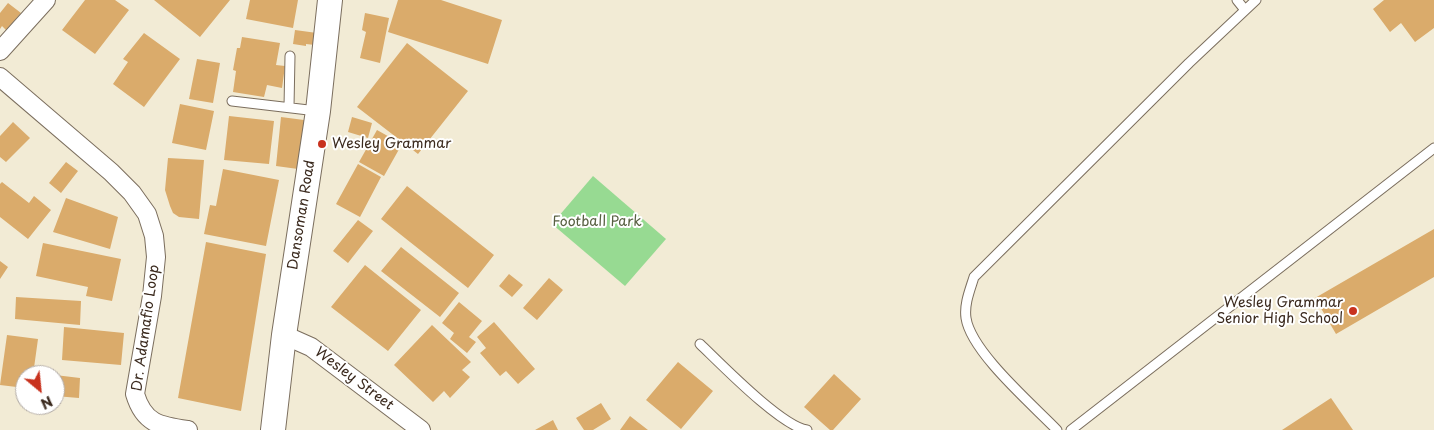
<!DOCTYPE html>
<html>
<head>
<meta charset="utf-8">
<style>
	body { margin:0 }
	#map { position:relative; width:1434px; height:430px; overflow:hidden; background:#f2ebd5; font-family:"Playpen Sans",sans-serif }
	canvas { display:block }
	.north { position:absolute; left:15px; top:365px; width:50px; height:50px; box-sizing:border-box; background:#fff; border:1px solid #b1aaa5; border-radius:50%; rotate:152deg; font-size:14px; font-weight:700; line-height:20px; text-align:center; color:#3b2a1e }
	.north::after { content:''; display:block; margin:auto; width:18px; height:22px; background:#c8321e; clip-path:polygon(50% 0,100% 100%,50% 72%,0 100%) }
</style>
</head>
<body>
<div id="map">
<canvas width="1434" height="430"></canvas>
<div class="north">N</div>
</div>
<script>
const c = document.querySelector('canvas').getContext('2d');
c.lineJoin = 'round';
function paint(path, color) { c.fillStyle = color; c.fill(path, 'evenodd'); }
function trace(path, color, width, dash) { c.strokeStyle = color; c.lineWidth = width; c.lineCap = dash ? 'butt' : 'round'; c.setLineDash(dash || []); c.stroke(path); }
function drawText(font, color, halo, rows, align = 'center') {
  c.font = font + ' "Playpen Sans",sans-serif'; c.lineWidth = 4; c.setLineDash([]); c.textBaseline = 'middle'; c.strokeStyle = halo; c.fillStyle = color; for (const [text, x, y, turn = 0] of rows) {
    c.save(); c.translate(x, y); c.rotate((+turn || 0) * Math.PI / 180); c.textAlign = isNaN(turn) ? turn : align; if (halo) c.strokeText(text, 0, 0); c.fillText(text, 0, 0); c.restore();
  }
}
paint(new Path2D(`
	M593 176 666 239 625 286 552 224Z`), '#97da92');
paint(new Path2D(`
	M85 0H115L129 10 95 54 62 30Z
	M154 0H230L200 37Z
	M250 0H298L293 28 246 19Z
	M398 0H441L502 20 488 64 388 32Z
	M1384 0H1434V28L1415 42 1401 23 1390 32 1373 9Z
	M8 3 21 13 6 30 2 26 0 29V13Z
	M365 13 389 18 380 63 360 58 366 32 362 30Z
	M295 30 317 33 315 45 306 44V46L293 44Z
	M144 33 180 59 144 107 113 84 128 62 123 59Z
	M242 37 280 43 276 65 285 66 282 88 267 85 264 97 233 92 236 71 233 70 237 48H240Z
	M407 43 468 91 418 154 357 107Z
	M197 59 220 63 213 103 189 99Z
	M180 104 214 111 206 150 172 143Z
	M229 116 274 121 269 164 224 160Z
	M281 117 304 120 298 169 276 166Z
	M352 117 372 123 368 138 348 132Z
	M13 122 30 138 6 162 0 157V136Z
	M377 130 402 144 384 176 359 162Z
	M168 158 204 160 199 219 179 217 173 213 170 206 165 190Z
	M66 162 78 171 61 193 49 183Z
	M358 164 381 177 360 217 336 204Z
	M223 169 279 180 266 246 204 234 210 205 216 206Z
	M2 182 29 203 34 196 51 210 28 239 0 217V184Z
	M407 186 494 255 468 288 381 219Z
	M66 198 118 217 110 249 53 232Z
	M358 220 373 231 348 263 333 251Z
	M1434 229V277L1336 334 1315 298Z
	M206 242 266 254 241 411 178 398Z
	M43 243 121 259 112 301 86 296 88 287 36 276Z
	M401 247 459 293 440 317 381 271Z
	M0 261 8 267 0 279Z
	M365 265 421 310 388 351 331 307Z
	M509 274 523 285 512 297 499 286Z
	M549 278 563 290 537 320 523 308Z
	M16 297 81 301 80 325 15 319Z
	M459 302 482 321 469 337 476 342 467 353 450 339 454 333 442 323Z
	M494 322 535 369 518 384 506 371 500 376 480 353 486 348 477 337Z
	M432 325 471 362 462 370 470 377 450 398 444 391 433 402 394 365Z
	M64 327 124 333 121 365 62 360Z
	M7 335 38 339 33 375H25V388L0 385Z
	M678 362 713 391 681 429 646 400Z
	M834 374 861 399 833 430H830L804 407Z
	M55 375 80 378 79 398 55 396Z
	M1331 398 1353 430H1282Z
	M601 403 611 419 593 430H584L576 418Z
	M630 416 648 430H620Z
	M553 420 558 430H535Z`), '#daab6b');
const lane = new Path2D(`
	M1237 0 1245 10
	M232 101 317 111
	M289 107 290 56
	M700 344C721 364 781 426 807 430
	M1057 430C1033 405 971 352 966 318 964 304 970 290 974 277L1189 63 1256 0
	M1071 430 1434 148`);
const street = new Path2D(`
	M0 51 46 0
	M0 77 111 172 132 193 147 214 154 236 156 257 152 296 135 394C144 424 160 426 188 430
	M284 335 311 347 421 430`);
const secondary = new Path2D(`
	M273 430 284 335 318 111 330 0`);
trace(lane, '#7b6e5e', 11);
trace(street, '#7b6e5e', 20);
trace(secondary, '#7b6e5e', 26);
trace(lane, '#fff', 9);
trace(street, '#fff', 18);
trace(secondary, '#fff', 24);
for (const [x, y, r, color] of [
	[322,144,5,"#c8321e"],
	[1353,311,5,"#c8321e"]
]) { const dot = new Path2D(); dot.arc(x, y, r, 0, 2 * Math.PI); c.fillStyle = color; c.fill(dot); trace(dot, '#fff', 2); }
drawText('14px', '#3b2a1e', '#fff', [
	["Wesley Grammar",332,144],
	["Wesley Grammar",1343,303,"right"],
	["Senior High School",1343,319,"right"]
], 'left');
drawText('14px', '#3b2a1e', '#fff', [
	["Dansoman Road",302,215,-81],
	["Dr. Adamafio Loop",146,328,-82],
	["Wesley Street",354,379,37]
]);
drawText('14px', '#575f41', '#fff', [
	["Football Park",597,222]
]);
</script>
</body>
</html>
